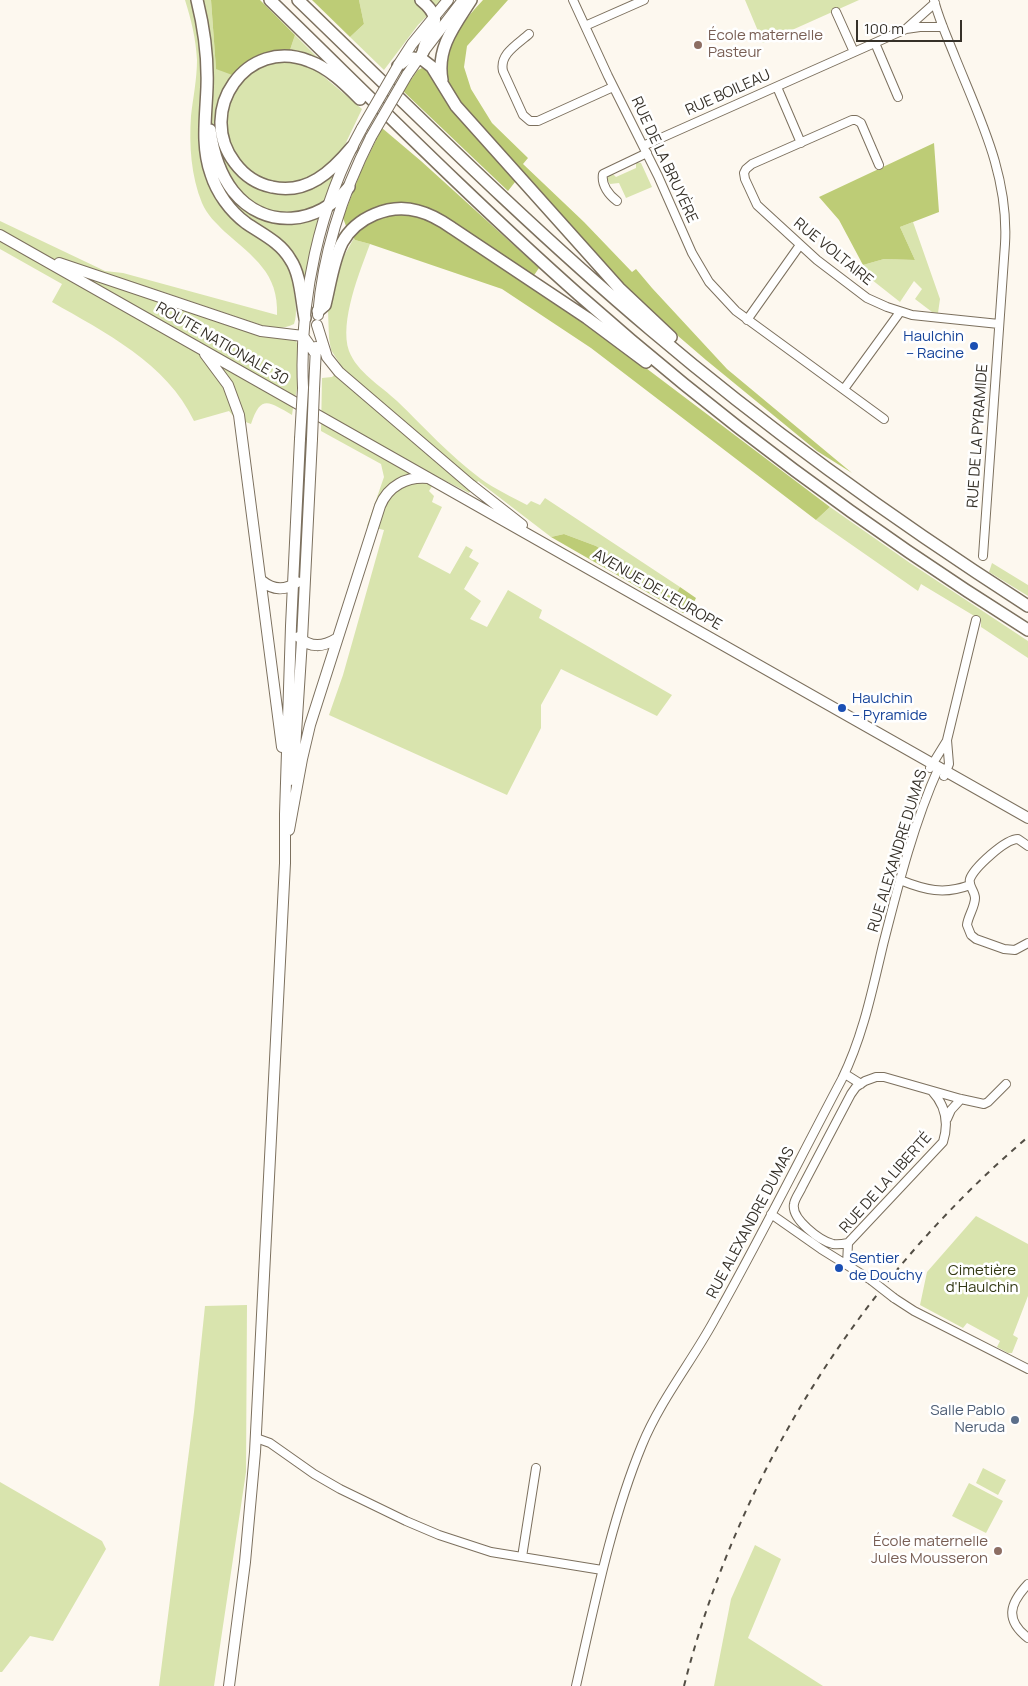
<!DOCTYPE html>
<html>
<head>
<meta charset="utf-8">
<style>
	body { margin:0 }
	#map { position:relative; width:1028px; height:1686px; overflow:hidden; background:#fdf8ef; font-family:Manrope,sans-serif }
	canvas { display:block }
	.scale { position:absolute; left:856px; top:20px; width:106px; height:22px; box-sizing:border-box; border:2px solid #363129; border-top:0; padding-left:6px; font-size:15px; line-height:18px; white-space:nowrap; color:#363129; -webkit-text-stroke:4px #fff; paint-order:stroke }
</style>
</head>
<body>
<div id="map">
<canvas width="1028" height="1686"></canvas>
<div class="scale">100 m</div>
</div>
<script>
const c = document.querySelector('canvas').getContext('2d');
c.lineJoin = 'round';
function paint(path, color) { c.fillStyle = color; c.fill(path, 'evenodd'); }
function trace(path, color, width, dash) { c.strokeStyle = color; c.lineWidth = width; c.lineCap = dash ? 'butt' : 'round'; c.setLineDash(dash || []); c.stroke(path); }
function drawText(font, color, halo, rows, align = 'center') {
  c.font = font + ' Manrope,sans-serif'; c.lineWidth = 5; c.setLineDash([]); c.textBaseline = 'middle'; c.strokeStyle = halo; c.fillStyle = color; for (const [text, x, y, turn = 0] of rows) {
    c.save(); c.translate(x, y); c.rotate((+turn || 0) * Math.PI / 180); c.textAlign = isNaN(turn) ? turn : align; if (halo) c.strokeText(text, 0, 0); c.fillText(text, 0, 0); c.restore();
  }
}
paint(new Path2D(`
	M185 0H211L216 69 289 53 295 35 322 62 316 70 362 109 341 153 330 165 335 176 316 228 303 285 293 286C295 299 298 312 294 324 282 330 273 328 261 325L148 287 147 296 259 334 296 341C306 358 295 396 292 415 269 402 261 394 251 424L235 418 229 411 194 421C167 363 104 332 52 302L62 284 0 249V221L105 271 123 273 277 315C279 273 253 257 225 232 216 223 207 215 202 203 191 176 189 145 191 116 193 98 197 79 197 60 196 39 191 19 185 0Z
	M359 0H443L418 25 384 70 350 37 364 24Z
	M745 0H859L763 43Z
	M636 162 641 163 652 187 626 198 619 183 610 184 605 176 610 171 616 177 636 168Z
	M913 222 940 299 938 313 932 312 915 299 922 289 914 281 900 302 862 272 865 271 863 265 884 259 915 260 900 227Z
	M354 238 355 240 370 244C360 271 339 322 349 351 357 372 381 386 397 401 424 427 450 456 481 479 495 489 512 497 527 505L531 501 540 505 545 498 680 587 674 597 596 546 564 534 551 537 478 481 469 493 438 477 429 491 434 496 432 502 442 507 418 557 450 574 466 546 473 550 469 557 479 563 464 589 481 601 470 619 487 627 508 590 542 610 539 618 672 695 657 716 561 669 541 705V728L507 795 329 715 343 675 384 530 367 526 384 477 381 464 321 431 322 378 332 377 342 367 331 350 329 338 328 311 335 272Z
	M830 507 910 563 1028 641V658L981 627V620L921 584 918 591 816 520Z
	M992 563 1028 585V596L989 572Z
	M976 1216 1028 1244V1296L1013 1335 1018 1338 1012 1353H1008L997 1347 1000 1341 967 1323 963 1328 920 1305 927 1272Z
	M247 1305 246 1472 214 1686H159L194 1412 205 1306Z
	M983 1468 1006 1480 998 1495 976 1483Z
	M0 1482 102 1541 106 1549 53 1641 30 1636 2 1672H0Z
	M969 1483 1003 1501 986 1533 952 1516Z
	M755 1545 781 1559 748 1638 823 1686H714L731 1599Z`), '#d9e4ae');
paint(new Path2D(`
	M211 0H260L295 35 289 53 235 76 216 69Z
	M312 0H359L364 24 350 37Z
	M483 0H508L467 46 464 67 471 89 492 123 528 158 523 164 584 222 632 272 636 269 652 288 727 369 852 473 817 451 706 360 642 305 522 173 508 191 403 91 418 70 422 68 427 69 446 59C453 34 466 18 483 0Z
	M382 128 421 161 539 268 528 284 581 319 830 507 816 520 591 348 502 289 370 244 355 240 346 226 343 218 361 171Z
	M934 143 939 212 900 227 915 260 884 259 863 265 839 220 819 197Z
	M564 534 596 546 674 597 680 587 696 598 689 612 683 613 551 537Z`), '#bdcc76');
const minor = new Path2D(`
	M573 0 608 76 658 176 692 253 709 282 736 311 884 419
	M934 0C939 20 948 39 955 57 980 119 1009 176 1005 244L983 556
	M836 12 854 52
	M585 26 644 0
	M907 28 935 3
	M529 34C518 44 499 54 503 71L523 115 530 121H538L613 87
	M875 43 898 97
	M777 87 801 143
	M643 146 906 29 920 27H943
	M879 165 861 123 856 120H852L752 164 746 169 744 173 745 179 757 205 817 260 867 298 887 307 912 315 999 324
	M617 201C609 195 601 185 603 174L647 153
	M747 320 800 245
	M844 389 900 312
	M930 768 946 742
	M944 776 949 764 947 740 976 620
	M1028 846 1018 839C1005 839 974 868 970 879 968 886 975 891 975 898 975 907 968 916 967 925L971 935 976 939 1004 949 1015 950 1028 943
	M900 880C925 890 944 895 970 885
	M845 1074 861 1084
	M947 1119 951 1110 961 1099
	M771 1214 821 1249 871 1280
	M848 1243C843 1244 838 1245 833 1244 820 1241 791 1219 794 1204 795 1198 800 1192 802 1187L851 1094 856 1087 865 1081 876 1077H884L961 1099 984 1104 988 1102 1006 1084
	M847 1265 848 1243 943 1142C949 1123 946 1106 932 1091
	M894 1298 914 1311 1028 1369
	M256 1438 270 1443 314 1474 340 1489 406 1521 439 1535 491 1552 602 1570
	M522 1557 536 1468
	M1028 1584C1009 1604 1005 1620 1028 1638
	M576 1686C594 1607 611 1520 642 1445 661 1399 693 1360 716 1317 760 1239 800 1158 842 1079 863 1036 872 991 883 945 898 886 914 822 939 767`);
const major = new Path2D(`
	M399 64 412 44 448 0
	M407 75 423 52 463 0
	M0 235 1028 818
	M59 263 261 331 303 336 315 353
	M318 315C323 254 343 192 371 137
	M317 325 327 357 339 372 471 485 522 525
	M205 354 228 385 239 415 282 747
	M303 388C299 299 319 206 362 128
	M314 389 316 347
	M262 581C273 590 285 591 297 582
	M299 637C310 648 323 647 336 639
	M293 780 302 640 312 439
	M289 830 302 759 310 725 380 506C388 486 407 476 428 478
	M229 1686 245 1562 255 1452 285 863V814L291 626 300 439`);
const highway = new Path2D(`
	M197 0C204 28 208 58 207 87 206 116 201 146 211 174 217 193 230 211 246 223 262 234 280 242 290 259 301 275 301 299 305 318
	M270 0C372 99 472 200 579 295 719 419 870 531 1028 630
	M298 0C414 112 528 226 651 330 770 431 897 522 1028 606
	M421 0C448 22 427 30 423 52
	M398 66 407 59 414 58 423 60 432 67 456 106 619 288 671 337
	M442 80C436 48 455 25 471 0
	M210 130C213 152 219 173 233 191 265 231 318 225 349 187
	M352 147C332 171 307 195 272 187 257 184 244 175 235 163 195 111 247 36 309 61 329 68 345 84 360 99
	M318 311 325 305C330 285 333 261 342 243 356 217 390 203 418 211 430 214 442 221 452 228L587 318 646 362`);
trace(minor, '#7c705e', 10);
trace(major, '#7c705e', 12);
trace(highway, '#7c705e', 14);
trace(minor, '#fff', 8);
trace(major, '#fff', 10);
trace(highway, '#fff', 11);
trace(new Path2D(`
	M684 1686C738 1474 861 1279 1028 1137`), '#534e45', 2, [6, 6]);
const minorBridge = new Path2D(`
	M871 1280 894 1298`);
const majorBridge = new Path2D(`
	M362 128 398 66
	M371 137 407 75
	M300 439 303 388
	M312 439 314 389`);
trace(minorBridge, '#7c705e', 10, []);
trace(majorBridge, '#7c705e', 12, []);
trace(minorBridge, '#fff', 8);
trace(majorBridge, '#fff', 10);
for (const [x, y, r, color] of [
	[698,45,5,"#8d6e63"],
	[974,346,5,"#1a4fb4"],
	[842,708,5,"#1a4fb4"],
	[839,1268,5,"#1a4fb4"],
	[1015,1420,5,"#5c6f8a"],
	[998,1551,5,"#8d6e63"]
]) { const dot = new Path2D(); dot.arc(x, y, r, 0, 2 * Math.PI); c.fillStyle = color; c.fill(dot); trace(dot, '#fff', 2); }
drawText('15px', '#785e54', '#fff', [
	["École maternelle",708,36],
	["Pasteur",708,53],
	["École maternelle",988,1542,"right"],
	["Jules Mousseron",988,1559,"right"]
], 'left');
drawText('15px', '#363129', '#fff', [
	["RUE BOILEAU",728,93,-24],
	["RUE DE LA BRUYÈRE",664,160,65],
	["RUE VOLTAIRE",833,252,39],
	["ROUTE NATIONALE 30",222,344,30],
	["RUE DE LA PYRAMIDE",978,436,-86],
	["AVENUE DE L'EUROPE",657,590,30],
	["RUE ALEXANDRE DUMAS",898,851,-73],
	["RUE DE LA LIBERTÉ",886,1183,-48],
	["RUE ALEXANDRE DUMAS",751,1223,-62]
]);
drawText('15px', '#164399', '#fff', [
	["Haulchin",964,337,"right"],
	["– Racine",964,354,"right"],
	["Haulchin",852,699],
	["– Pyramide",852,716],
	["Sentier",849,1259],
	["de Douchy",849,1276]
], 'left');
drawText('15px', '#333914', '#fff', [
	["Cimetière",982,1271],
	["d'Haulchin",982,1288]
]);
drawText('15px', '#4e5e75', '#fff', [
	["Salle Pablo",1005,1411],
	["Neruda",1005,1428]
], 'right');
</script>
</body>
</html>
